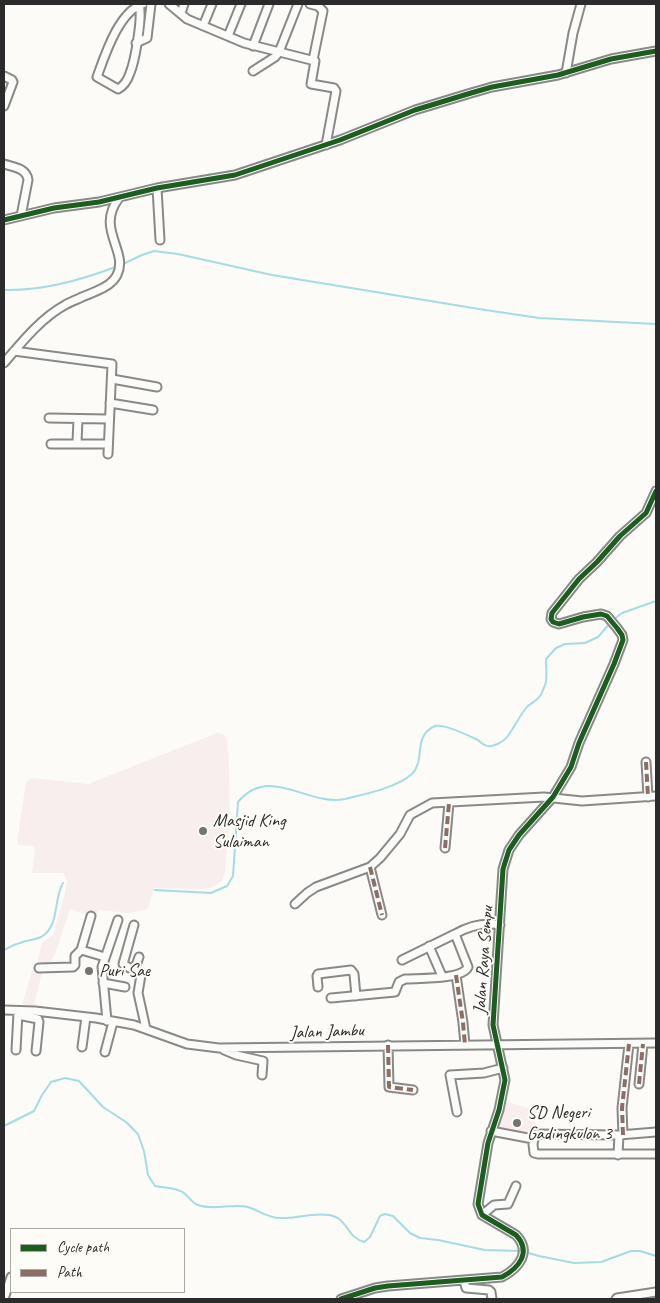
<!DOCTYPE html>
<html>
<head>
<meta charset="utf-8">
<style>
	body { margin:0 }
	#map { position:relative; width:660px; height:1303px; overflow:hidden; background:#fcfbf8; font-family:Caveat,sans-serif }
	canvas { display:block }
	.frame { position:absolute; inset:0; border:5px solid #2b2b2b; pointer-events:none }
	.legend { position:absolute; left:10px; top:1228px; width:175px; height:65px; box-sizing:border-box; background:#fdfcf7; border:1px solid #a9a8a5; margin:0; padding:6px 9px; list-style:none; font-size:15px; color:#2b2b2b }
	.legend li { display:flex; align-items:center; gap:10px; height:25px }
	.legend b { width:25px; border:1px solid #a9a8a5 }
</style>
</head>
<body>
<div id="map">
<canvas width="660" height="1303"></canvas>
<div class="frame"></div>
<ul class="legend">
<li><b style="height:6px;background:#1b5e20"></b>Cycle path</li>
<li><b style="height:6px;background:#8d6e63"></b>Path</li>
</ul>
</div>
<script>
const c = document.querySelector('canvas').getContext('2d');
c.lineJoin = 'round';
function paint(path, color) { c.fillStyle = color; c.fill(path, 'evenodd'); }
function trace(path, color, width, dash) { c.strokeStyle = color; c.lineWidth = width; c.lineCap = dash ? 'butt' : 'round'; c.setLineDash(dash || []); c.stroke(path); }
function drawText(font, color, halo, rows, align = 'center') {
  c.font = font + ' Caveat,sans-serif'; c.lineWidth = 4; c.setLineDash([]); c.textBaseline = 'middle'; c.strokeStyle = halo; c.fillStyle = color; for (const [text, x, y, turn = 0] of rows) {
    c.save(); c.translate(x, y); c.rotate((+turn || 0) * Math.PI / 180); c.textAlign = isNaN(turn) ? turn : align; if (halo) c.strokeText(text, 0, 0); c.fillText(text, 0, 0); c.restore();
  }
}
paint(new Path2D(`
	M217 733 223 734 227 739 229 766 230 819 225 872 222 881 213 887 204 889 154 888 148 908 144 910 128 913 99 910 95 918 70 909 55 954 46 972H42L34 1006 22 1004 33 968 36 967 42 943 53 935 65 893 67 880 63 873H32L35 848 33 846 19 845 17 842 26 782 32 778 88 784Z
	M505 1101 537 1111 532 1135 497 1128 502 1117Z`), '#f8eeed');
trace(new Path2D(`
	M123 264 142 255 154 251 178 254 272 275 479 309 539 318 656 324
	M4 290C43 291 82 280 118 266
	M613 620 622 613 656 601
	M155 890 211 893 227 886 233 876 238 802C270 764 308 807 345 799 365 794 396 788 412 774 426 760 412 736 435 726 444 723 469 736 478 740 480 742 484 745 487 746 494 747 503 742 507 737 514 728 519 717 526 708 530 703 537 701 540 696 542 693 545 685 546 682 547 675 546 666 546 659L556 648 565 644 585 643 598 637 610 623
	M4 950C11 946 18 943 26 941 31 940 37 939 41 937 60 926 53 900 63 883
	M4 1126 34 1111 42 1095 51 1082 65 1078 79 1081 103 1107 126 1122 138 1134 144 1151 148 1175 155 1186C164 1188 176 1187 184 1193 189 1197 192 1203 198 1205 214 1211 232 1203 248 1207 258 1210 268 1218 280 1218 297 1219 312 1212 329 1215 348 1218 346 1237 364 1242L370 1237 380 1216 385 1214 393 1216 410 1233 420 1238 438 1240 485 1250 520 1251
	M525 1252 539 1256 574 1263 601 1262 631 1251H640L656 1256`), '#a4dce4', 2);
const minor = new Path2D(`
	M169 4 187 19 244 43 315 61 311 84 334 88 336 91 326 145
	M310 4 318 6 323 11 313 60
	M139 5C143 16 135 61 130 73 128 79 124 86 118 89L97 77C105 55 119 11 143 4
	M181 13 184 4
	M203 26 212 4
	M228 36 241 4
	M136 43 147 38 151 4
	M253 46 269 4
	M253 71 275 57 279 52 298 4
	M566 73 573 33 581 4
	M4 76 12 80 13 82 4 106
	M4 164C13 167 27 168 28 180L21 216
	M157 188 160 240
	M4 220 54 208 99 202 157 188 235 175 340 140 415 110 471 93 492 87 558 75 611 59 656 51
	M14 351 112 364 108 454
	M4 363C21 343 41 318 65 305 70 302 76 300 82 297 94 292 111 287 117 275 129 251 95 229 119 198
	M112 379 157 387
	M110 403 153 410
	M49 418 108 419
	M77 443 78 419
	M51 444H108
	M646 762 648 797
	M445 848 449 803
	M370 867 382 915
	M295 904 307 893 316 887 370 867 380 858 400 834 410 815 432 803 544 797 582 801 656 796
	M134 925 123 964 141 975 138 993 146 1029
	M455 934C469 926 484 922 500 925
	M429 946 442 976
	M81 950 91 916
	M39 968 73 967 75 965V956L81 950 105 957
	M134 971 139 957
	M456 975 463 1023 465 1045
	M103 983 125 987
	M318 987 317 976 318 974 351 970 354 974 356 996
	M331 998 395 992 399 982 405 979C419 978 462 980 468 967L455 934 402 960
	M4 1010 35 1011 96 1018 134 1025 187 1044 219 1048 656 1043
	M18 1015 38 1019 39 1022 36 1051
	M107 1021 102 967 118 920
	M388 1045 389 1087 413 1090
	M82 1047 86 1017
	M16 1050 18 1013
	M224 1050 236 1055 263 1061 262 1075
	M105 1052 113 1022
	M639 1084 643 1044
	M457 1112 450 1075 484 1073 503 1068
	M491 1131 533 1139
	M656 1132 619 1135 535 1134 533 1144 534 1153 538 1154H656
	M623 1135 622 1108 629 1044
	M618 1155 619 1135
	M482 1215 494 1205 508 1204 516 1186
	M464 1281 466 1288 489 1290 491 1292 492 1299
	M4 1299 11 1277
	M341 1299 375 1288 388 1286 502 1277C519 1268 532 1252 516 1235L482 1215 478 1204 488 1143 499 1110 505 1080 493 1025 503 869 509 850 519 835 553 797 571 767 579 743 614 664 623 640 622 635 617 628 607 616 601 614 583 617 559 624 553 622 551 619 552 613 579 579 597 562 620 536 646 513 656 491
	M616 1299 617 1298 656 1292`);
trace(minor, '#898987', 11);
trace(minor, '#fbfbf9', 7);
trace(new Path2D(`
	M646 762 648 797
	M445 848 449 803
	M370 867 382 915
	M456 975 463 1023 465 1045
	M388 1045 389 1087 413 1090
	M639 1084 643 1044
	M623 1135 622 1108 629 1044`), '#8d6e63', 4, [8, 4]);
trace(new Path2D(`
	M4 220 54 208 99 202 157 188 235 175 340 140 415 110 471 93 492 87 558 75 611 59 656 51
	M341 1299 375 1288 388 1286 502 1277C519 1268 532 1252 516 1235L482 1215 478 1204 488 1143 499 1110 505 1080 493 1025 503 869 509 850 519 835 553 797 571 767 579 743 614 664 623 640 622 635 617 628 607 616 601 614 583 617 559 624 553 622 551 619 552 613 579 579 597 562 620 536 646 513 656 491`), '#1b5e20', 5);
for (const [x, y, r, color] of [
	[203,831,5,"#747473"],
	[89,971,5,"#747473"],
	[517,1123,5,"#747473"]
]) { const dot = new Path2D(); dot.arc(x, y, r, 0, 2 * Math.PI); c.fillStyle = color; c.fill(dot); trace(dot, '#fdfcf7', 2); }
drawText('18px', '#2b2b2b', '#fdfcf7', [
	["Masjid King",213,821],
	["Sulaiman",213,842],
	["Puri Sae",99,971],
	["SD Negeri",527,1113],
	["Gadingkulon 3",527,1134]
], 'left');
drawText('18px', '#2b2b2b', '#fdfcf7', [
	["Jalan Raya Sempu",484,960,-86],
	["Jalan Jambu",327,1032,-2]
]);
</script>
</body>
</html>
